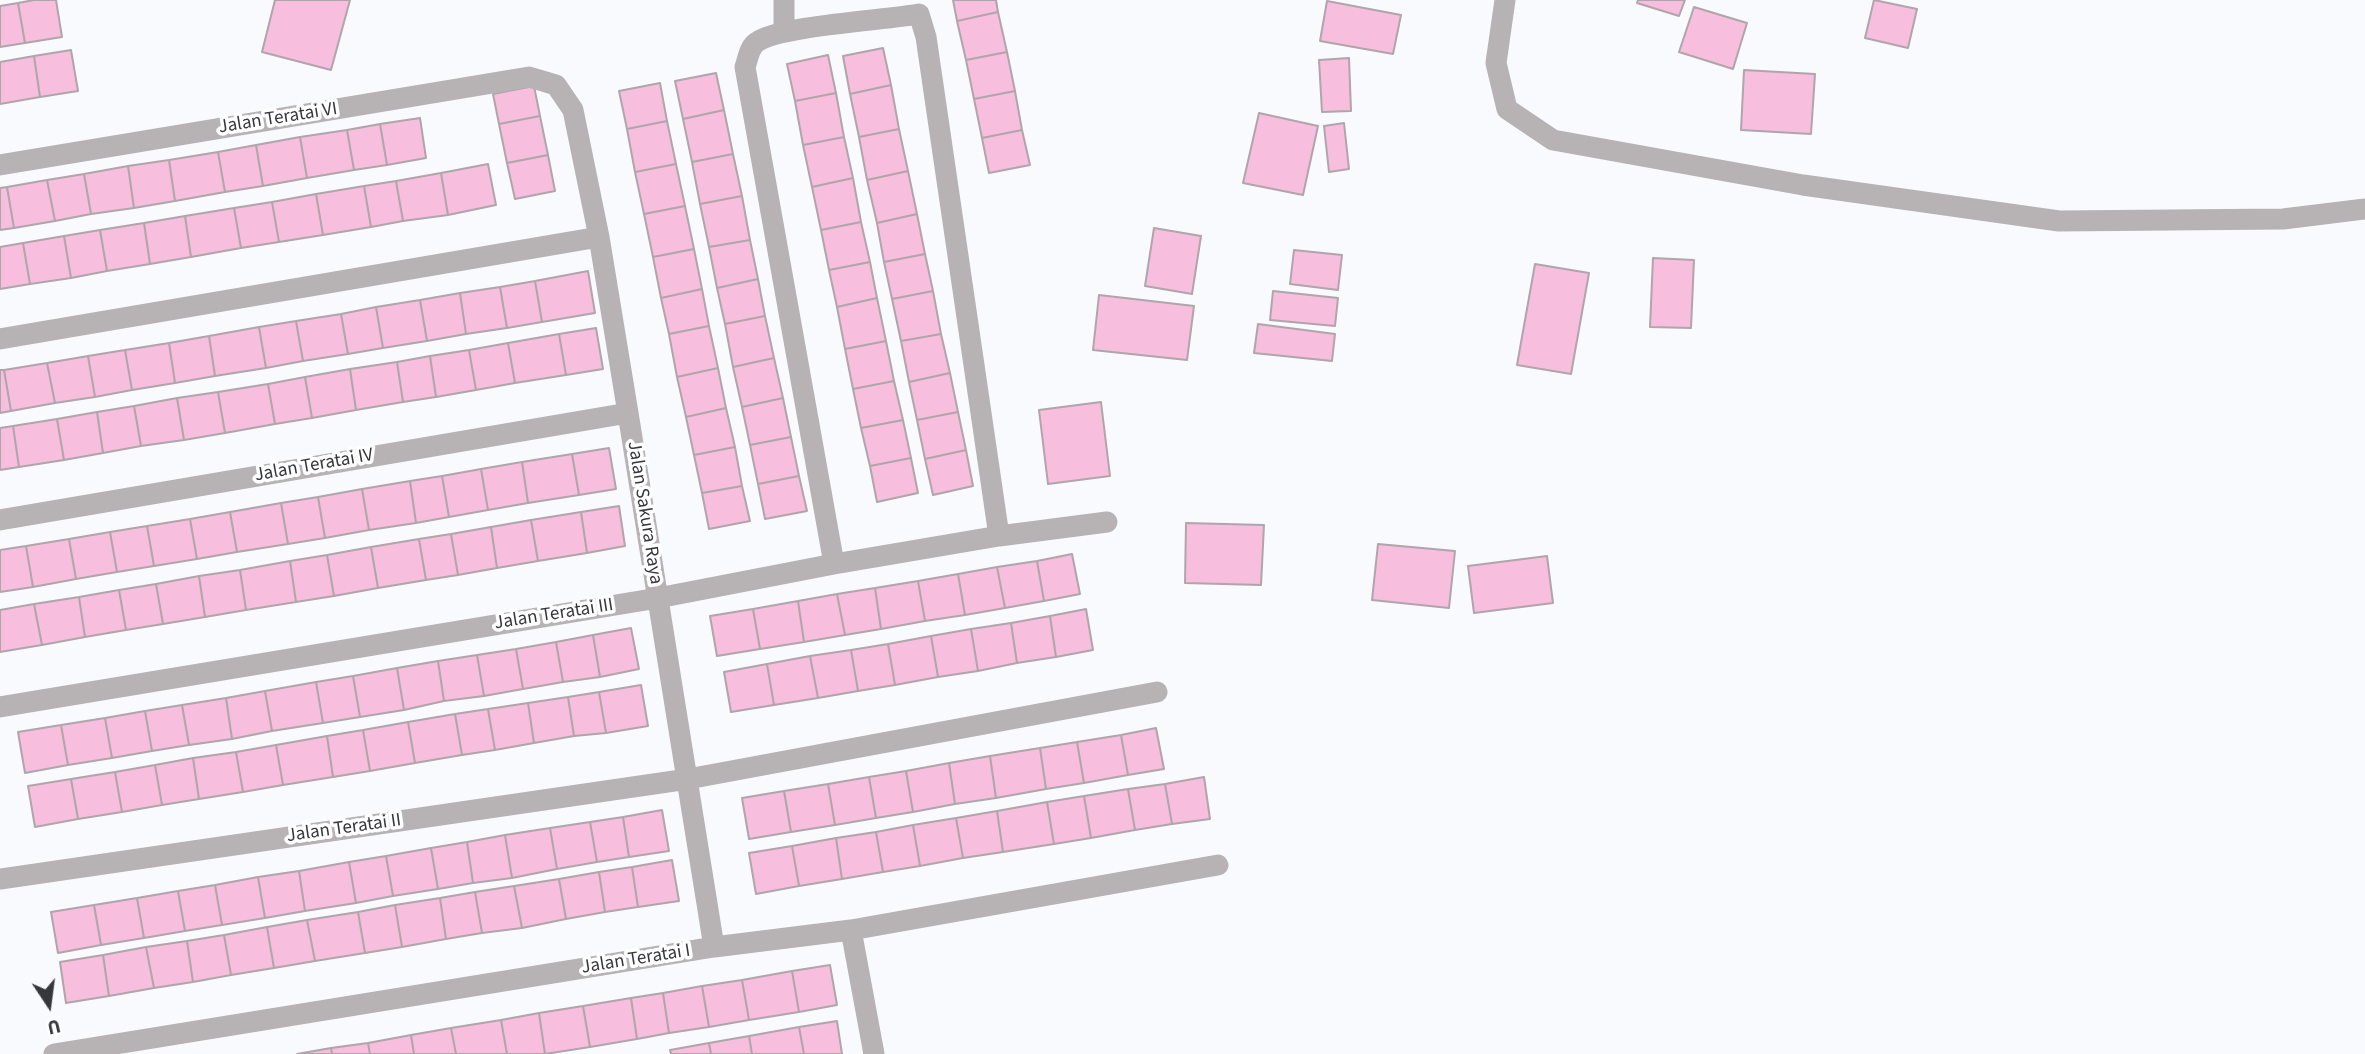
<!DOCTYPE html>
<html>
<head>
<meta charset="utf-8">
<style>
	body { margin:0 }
	#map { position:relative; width:2365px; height:1054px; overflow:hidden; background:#f9fafe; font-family:"Source Sans 3",sans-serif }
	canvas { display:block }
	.north { position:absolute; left:14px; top:970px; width:70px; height:70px; -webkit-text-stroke:5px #fff; paint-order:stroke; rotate:167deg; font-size:19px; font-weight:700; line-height:28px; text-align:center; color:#36373b }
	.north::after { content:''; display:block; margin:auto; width:24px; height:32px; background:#36373b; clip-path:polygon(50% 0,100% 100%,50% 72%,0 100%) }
</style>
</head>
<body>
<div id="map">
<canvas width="2365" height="1054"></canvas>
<div class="north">U</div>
</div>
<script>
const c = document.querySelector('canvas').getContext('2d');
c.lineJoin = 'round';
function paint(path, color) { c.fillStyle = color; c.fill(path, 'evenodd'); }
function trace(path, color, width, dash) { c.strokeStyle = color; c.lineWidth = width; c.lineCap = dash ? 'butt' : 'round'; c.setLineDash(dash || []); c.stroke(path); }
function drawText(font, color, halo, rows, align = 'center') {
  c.font = font + ' "Source Sans 3",sans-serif'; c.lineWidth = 7; c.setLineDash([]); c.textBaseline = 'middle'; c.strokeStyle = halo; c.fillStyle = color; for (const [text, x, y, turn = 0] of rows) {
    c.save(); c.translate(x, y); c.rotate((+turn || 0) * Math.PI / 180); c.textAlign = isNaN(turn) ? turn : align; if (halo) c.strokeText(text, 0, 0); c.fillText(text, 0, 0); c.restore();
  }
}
const building = new Path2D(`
	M34 0H56L62 37 25 43 18 3Z
	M275 0H350L331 70 262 52Z
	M953 0H996L998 12 957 21Z
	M1638 0H1685L1679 16 1637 3Z
	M1874 0 1917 9 1908 48 1865 38Z
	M1327 1 1401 15 1393 54 1320 41Z
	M18 3 25 43 0 47V6Z
	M1694 7 1747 23 1733 69 1679 52Z
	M998 12 1007 52 966 60 957 21Z
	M883 48 891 85 850 94 843 56Z
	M71 50 78 91 40 97 34 56Z
	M1007 52 1015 91 974 99 966 60Z
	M828 55 836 93 795 101 787 64Z
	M34 56 40 97 0 104V62Z
	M1349 58 1351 111 1322 112 1319 60Z
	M1744 70 1815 74 1811 134 1741 130Z
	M716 73 724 110 683 119 675 81Z
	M660 83 667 121 627 129 619 91Z
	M891 85 899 129 859 137 850 94Z
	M534 86 540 116 499 124 493 94Z
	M1015 91 1022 130 982 138 974 99Z
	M836 93 844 137 803 145 795 101Z
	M724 110 733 154 692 162 683 119Z
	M1259 113 1318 126 1303 195 1243 183Z
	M540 116 548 155 507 163 499 124Z
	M420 118 426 158 387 165 380 124Z
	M667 121 676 164 635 172 627 129Z
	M1344 123 1349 169 1329 172 1324 126Z
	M380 124 387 165 354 170 347 130Z
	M899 129 908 171 867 180 859 137Z
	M347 130 354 170 307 178 300 137Z
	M1022 130 1030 165 989 173 982 138Z
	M300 137 307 178 263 186 256 145Z
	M844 137 853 178 812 187 803 145Z
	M256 145 263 186 225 192 218 152Z
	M218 152 225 192 175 201 169 160Z
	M733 154 742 196 700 204 692 162Z
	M548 155 555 191 515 199 507 163Z
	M169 160 175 201 134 208 128 166Z
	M488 164 496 205 448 215 441 173Z
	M676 164 685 206 644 214 635 172Z
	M128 166 134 208 91 214 84 174Z
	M908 171 917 214 877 223 867 180Z
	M441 173 448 215 403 221 396 181Z
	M84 174 91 214 55 221 47 180Z
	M853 178 861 222 821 230 812 187Z
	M47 180 55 221 14 228 7 187Z
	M396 181 403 221 371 227 364 186Z
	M364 186 371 227 323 235 316 194Z
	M7 187 14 228 0 230V188Z
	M316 194 323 235 279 242 272 202Z
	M742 196 750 240 709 247 700 204Z
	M272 202 279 242 241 248 234 208Z
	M685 206 694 249 653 257 644 214Z
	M234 208 241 248 191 257 185 216Z
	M917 214 925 254 884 262 877 223Z
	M185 216 191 257 150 264 144 223Z
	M861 222 870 262 829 270 821 230Z
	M144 223 150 264 107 271 100 230Z
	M1154 228 1201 236 1192 294 1145 286Z
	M100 230 107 271 71 278 64 236Z
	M64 236 71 278 30 284 23 243Z
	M750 240 758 279 717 288 709 247Z
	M23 243 30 284 0 289V247Z
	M694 249 702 289 661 298 653 257Z
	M1294 250 1342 255 1338 290 1290 284Z
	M925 254 933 291 892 299 884 262Z
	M1653 258 1694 260 1691 328 1650 327Z
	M870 262 877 298 837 307 829 270Z
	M1535 264 1589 273 1571 374 1517 365Z
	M588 271 595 313 542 322 535 281Z
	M758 279 765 316 725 324 717 288Z
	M535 281 542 322 507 328 500 287Z
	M500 287 507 328 466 334 460 293Z
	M702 289 709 326 669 334 661 298Z
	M933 291 941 334 901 341 892 299Z
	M1273 291 1338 298 1335 326 1270 320Z
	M460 293 466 334 427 341 420 300Z
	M1099 295 1194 306 1187 360 1093 350Z
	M877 298 886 341 845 349 837 307Z
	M420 300 427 341 383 348 376 307Z
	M376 307 383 348 348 354 341 314Z
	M341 314 348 354 303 361 296 321Z
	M765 316 774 358 733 367 725 324Z
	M296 321 303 361 266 368 259 327Z
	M1258 324 1335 334 1332 361 1254 353Z
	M709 326 718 368 677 377 669 334Z
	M259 327 266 368 215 376 209 336Z
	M596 328 603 369 566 375 559 334Z
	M559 334 566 375 515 383 508 343Z
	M941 334 950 373 909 382 901 341Z
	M209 336 215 376 175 383 169 343Z
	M886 341 894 381 853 389 845 349Z
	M169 343 175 383 132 390 125 350Z
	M508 343 515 383 476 390 469 350Z
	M125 350 132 390 95 397 88 356Z
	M469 350 476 390 436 397 430 356Z
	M88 356 95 397 55 403 47 363Z
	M430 356 436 397 403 402 397 362Z
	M774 358 783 398 742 407 733 367Z
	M397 362 403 402 356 410 350 369Z
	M47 363 55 403 11 411 4 370Z
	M718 368 726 408 686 417 677 377Z
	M350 369 356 410 312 418 305 377Z
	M0 370H4L11 411 0 413Z
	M950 373 958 412 917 420 909 382Z
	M305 377 312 418 275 424 268 384Z
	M894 381 903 420 861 428 853 389Z
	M268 384 275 424 225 433 218 392Z
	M218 392 225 433 184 440 177 398Z
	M177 398 184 440 141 446 134 406Z
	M783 398 791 437 750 445 742 407Z
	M1101 402 1110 476 1048 484 1039 410Z
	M134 406 141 446 103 453 97 412Z
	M726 408 735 447 694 455 686 417Z
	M97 412 103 453 64 460 57 419Z
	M958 412 966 450 925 459 917 420Z
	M57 419 64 460 19 467 13 426Z
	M903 420 911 458 870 466 861 428Z
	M13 426 19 467 0 470V428Z
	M791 437 799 476 758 484 750 445Z
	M735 447 742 486 702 493 694 455Z
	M609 448 616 489 579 495 572 454Z
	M966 450 973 486 933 495 925 459Z
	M572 454 579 495 528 503 522 462Z
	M911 458 918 493 877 502 870 466Z
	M522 462 528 503 488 510 481 469Z
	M481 469 488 510 449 517 442 476Z
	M442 476 449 517 416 523 410 481Z
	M799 476 807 511 765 519 758 484Z
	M410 481 416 523 369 530 362 489Z
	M742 486 750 521 709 529 702 493Z
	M362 489 369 530 325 538 318 497Z
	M318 497 325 538 288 544 281 503Z
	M281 503 288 544 237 552 230 512Z
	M619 506 625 546 587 553 581 512Z
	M230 512 237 552 197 559 190 519Z
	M581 512 587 553 538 561 531 520Z
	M190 519 197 559 154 566 147 526Z
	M531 520 538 561 497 568 491 527Z
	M1186 523 1264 525 1261 585 1185 583Z
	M147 526 154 566 117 572 110 532Z
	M491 527 497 568 458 575 451 534Z
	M110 532 117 572 76 579 69 539Z
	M451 534 458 575 426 580 419 539Z
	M69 539 76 579 33 587 26 546Z
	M419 539 426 580 378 588 371 547Z
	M1378 544 1455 551 1449 608 1372 600Z
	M26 546 33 587 0 592V550Z
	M371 547 378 588 334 596 327 555Z
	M1072 554 1080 594 1044 601 1037 561Z
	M327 555 334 596 296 602 290 561Z
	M1547 556 1553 603 1474 613 1468 566Z
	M290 561 296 602 246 610 240 570Z
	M1037 561 1044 601 1005 608 997 567Z
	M997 567 1005 608 965 615 958 574Z
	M240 570 246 610 205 617 199 576Z
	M958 574 965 615 925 621 918 581Z
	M199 576 205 617 163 624 156 584Z
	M918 581 925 621 881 629 875 588Z
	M156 584 163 624 126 630 119 590Z
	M875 588 881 629 845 635 837 594Z
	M119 590 126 630 85 637 79 597Z
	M837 594 845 635 804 642 798 601Z
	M79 597 85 637 42 645 34 604Z
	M798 601 804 642 760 649 753 609Z
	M34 604 42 645 0 652V610Z
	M753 609 760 649 717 656 710 616Z
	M1086 609 1093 650 1056 657 1050 616Z
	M1050 616 1056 657 1017 663 1011 623Z
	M1011 623 1017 663 978 671 971 629Z
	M631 628 639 669 600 677 593 635Z
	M971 629 978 671 938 677 931 636Z
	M593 635 600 677 563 682 556 642Z
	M931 636 938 677 895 685 888 644Z
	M556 642 563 682 523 689 516 649Z
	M888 644 895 685 858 691 851 650Z
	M516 649 523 689 484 696 477 655Z
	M851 650 858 691 818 698 810 656Z
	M477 655 484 696 444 701 438 661Z
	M810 656 818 698 774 705 767 664Z
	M438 661 444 701 404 710 397 668Z
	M767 664 774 705 731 712 724 672Z
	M397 668 404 710 360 717 353 676Z
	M353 676 360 717 323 723 316 682Z
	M316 682 323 723 272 731 265 691Z
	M641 685 648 726 606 733 599 692Z
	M265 691 272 731 232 739 226 698Z
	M599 692 606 733 574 736 568 697Z
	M568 697 574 736 534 743 528 703Z
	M226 698 232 739 189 745 182 705Z
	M528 703 534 743 495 750 488 709Z
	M182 705 189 745 152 751 145 711Z
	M488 709 495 750 462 755 455 714Z
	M145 711 152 751 112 758 105 718Z
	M455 714 462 755 415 763 408 722Z
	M105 718 112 758 68 765 61 725Z
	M408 722 415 763 370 771 363 730Z
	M61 725 68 765 25 773 18 732Z
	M1156 728 1164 769 1128 775 1121 735Z
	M363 730 370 771 333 777 327 736Z
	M1121 735 1128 775 1084 783 1077 742Z
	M327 736 333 777 283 785 276 745Z
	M1077 742 1084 783 1046 789 1040 748Z
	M276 745 283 785 243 792 236 752Z
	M1040 748 1046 789 996 798 990 756Z
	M236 752 243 792 199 799 193 758Z
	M990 756 996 798 955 804 949 763Z
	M193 758 199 799 162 805 155 765Z
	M949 763 955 804 913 812 906 771Z
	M155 765 162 805 122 812 115 772Z
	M906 771 913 812 876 818 869 777Z
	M115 772 122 812 78 819 71 779Z
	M869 777 876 818 835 825 828 784Z
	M1204 777 1210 819 1172 824 1165 784Z
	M71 779 78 819 35 827 28 786Z
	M828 784 835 825 791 832 784 791Z
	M1165 784 1172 824 1135 830 1128 789Z
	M1128 789 1135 830 1091 838 1084 796Z
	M784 791 791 832 749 839 742 798Z
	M1084 796 1091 838 1054 844 1047 802Z
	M1047 802 1054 844 1003 852 997 811Z
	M662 810 669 851 629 857 623 817Z
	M997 811 1003 852 963 858 956 818Z
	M623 817 629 857 597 862 590 822Z
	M956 818 963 858 920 866 913 825Z
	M590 822 597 862 557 869 550 828Z
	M913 825 920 866 883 872 876 832Z
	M550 828 557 869 512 878 505 835Z
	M876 832 883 872 842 879 836 838Z
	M505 835 512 878 473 883 467 842Z
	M836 838 842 879 799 886 792 846Z
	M467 842 473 883 438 889 431 848Z
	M792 846 799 886 756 894 749 853Z
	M431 848 438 889 393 896 386 856Z
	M386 856 393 896 356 903 349 862Z
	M672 860 679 901 638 907 632 867Z
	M349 862 356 903 305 911 299 871Z
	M632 867 638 907 605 912 599 872Z
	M299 871 305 911 265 918 258 877Z
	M599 872 605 912 566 919 559 879Z
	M258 877 265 918 222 925 215 885Z
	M559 879 566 919 522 928 514 886Z
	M215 885 222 925 185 931 178 891Z
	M514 886 522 928 482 933 475 892Z
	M178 891 185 931 144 938 137 898Z
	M475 892 482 933 446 939 440 898Z
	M137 898 144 938 101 945 94 905Z
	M440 898 446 939 402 947 395 905Z
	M94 905 101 945 58 953 51 912Z
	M395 905 402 947 365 953 358 912Z
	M358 912 365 953 315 961 307 920Z
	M307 920 315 961 274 968 267 927Z
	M267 927 274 968 231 975 224 935Z
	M224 935 231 975 193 982 187 941Z
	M187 941 193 982 154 988 146 947Z
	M146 947 154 988 109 996 103 955Z
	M103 955 109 996 66 1003 60 962Z
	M830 965 837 1005 799 1012 792 971Z
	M792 971 799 1012 749 1020 742 980Z
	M742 980 749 1020 709 1027 702 986Z
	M702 986 709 1027 669 1033 663 993Z
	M663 993 669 1033 637 1039 631 998Z
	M631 998 637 1039 590 1047 583 1006Z
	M583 1006 590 1047 545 1054 539 1013Z
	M539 1013 545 1054H507L501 1020Z
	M501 1020 507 1054H456L451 1028Z
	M837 1021 842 1054H804L799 1027Z
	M799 1027 804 1054H752L749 1036Z
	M451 1028 456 1054H414L411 1035Z
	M411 1035 414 1054H370L368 1043Z
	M749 1036 752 1054H711L709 1043Z
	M368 1043 370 1054H332L331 1048Z
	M709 1043 711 1054H671L670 1050Z
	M331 1048 332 1054H297Z`);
paint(building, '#f7bedd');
trace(building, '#afa5aa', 2);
trace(new Path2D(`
	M1505 0 1496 63 1507 109 1553 140 1803 185 2059 221 2283 219 2365 209
	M784 32V0
	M0 165 529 77 556 85 573 110 599 237 628 413 714 947
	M0 339 599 237
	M0 520 628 413
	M834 564 745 67C748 59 749 47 757 42 778 26 886 20 919 14L926 37 999 536
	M0 707 658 598 834 564 999 536 1107 522
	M0 879 688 779 1157 692
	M851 930 874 1054
	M54 1054 714 947 851 930 1218 865`), '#b7b2b3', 21);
drawText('19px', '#36373b', '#fff', [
	["Jalan Teratai VI",278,119,-9],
	["Jalan Teratai IV",314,466,-10],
	["Jalan Sakura Raya",644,513,81],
	["Jalan Teratai III",554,615,-9],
	["Jalan Teratai II",344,829,-8],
	["Jalan Teratai I",636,960,-9]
]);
</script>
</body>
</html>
